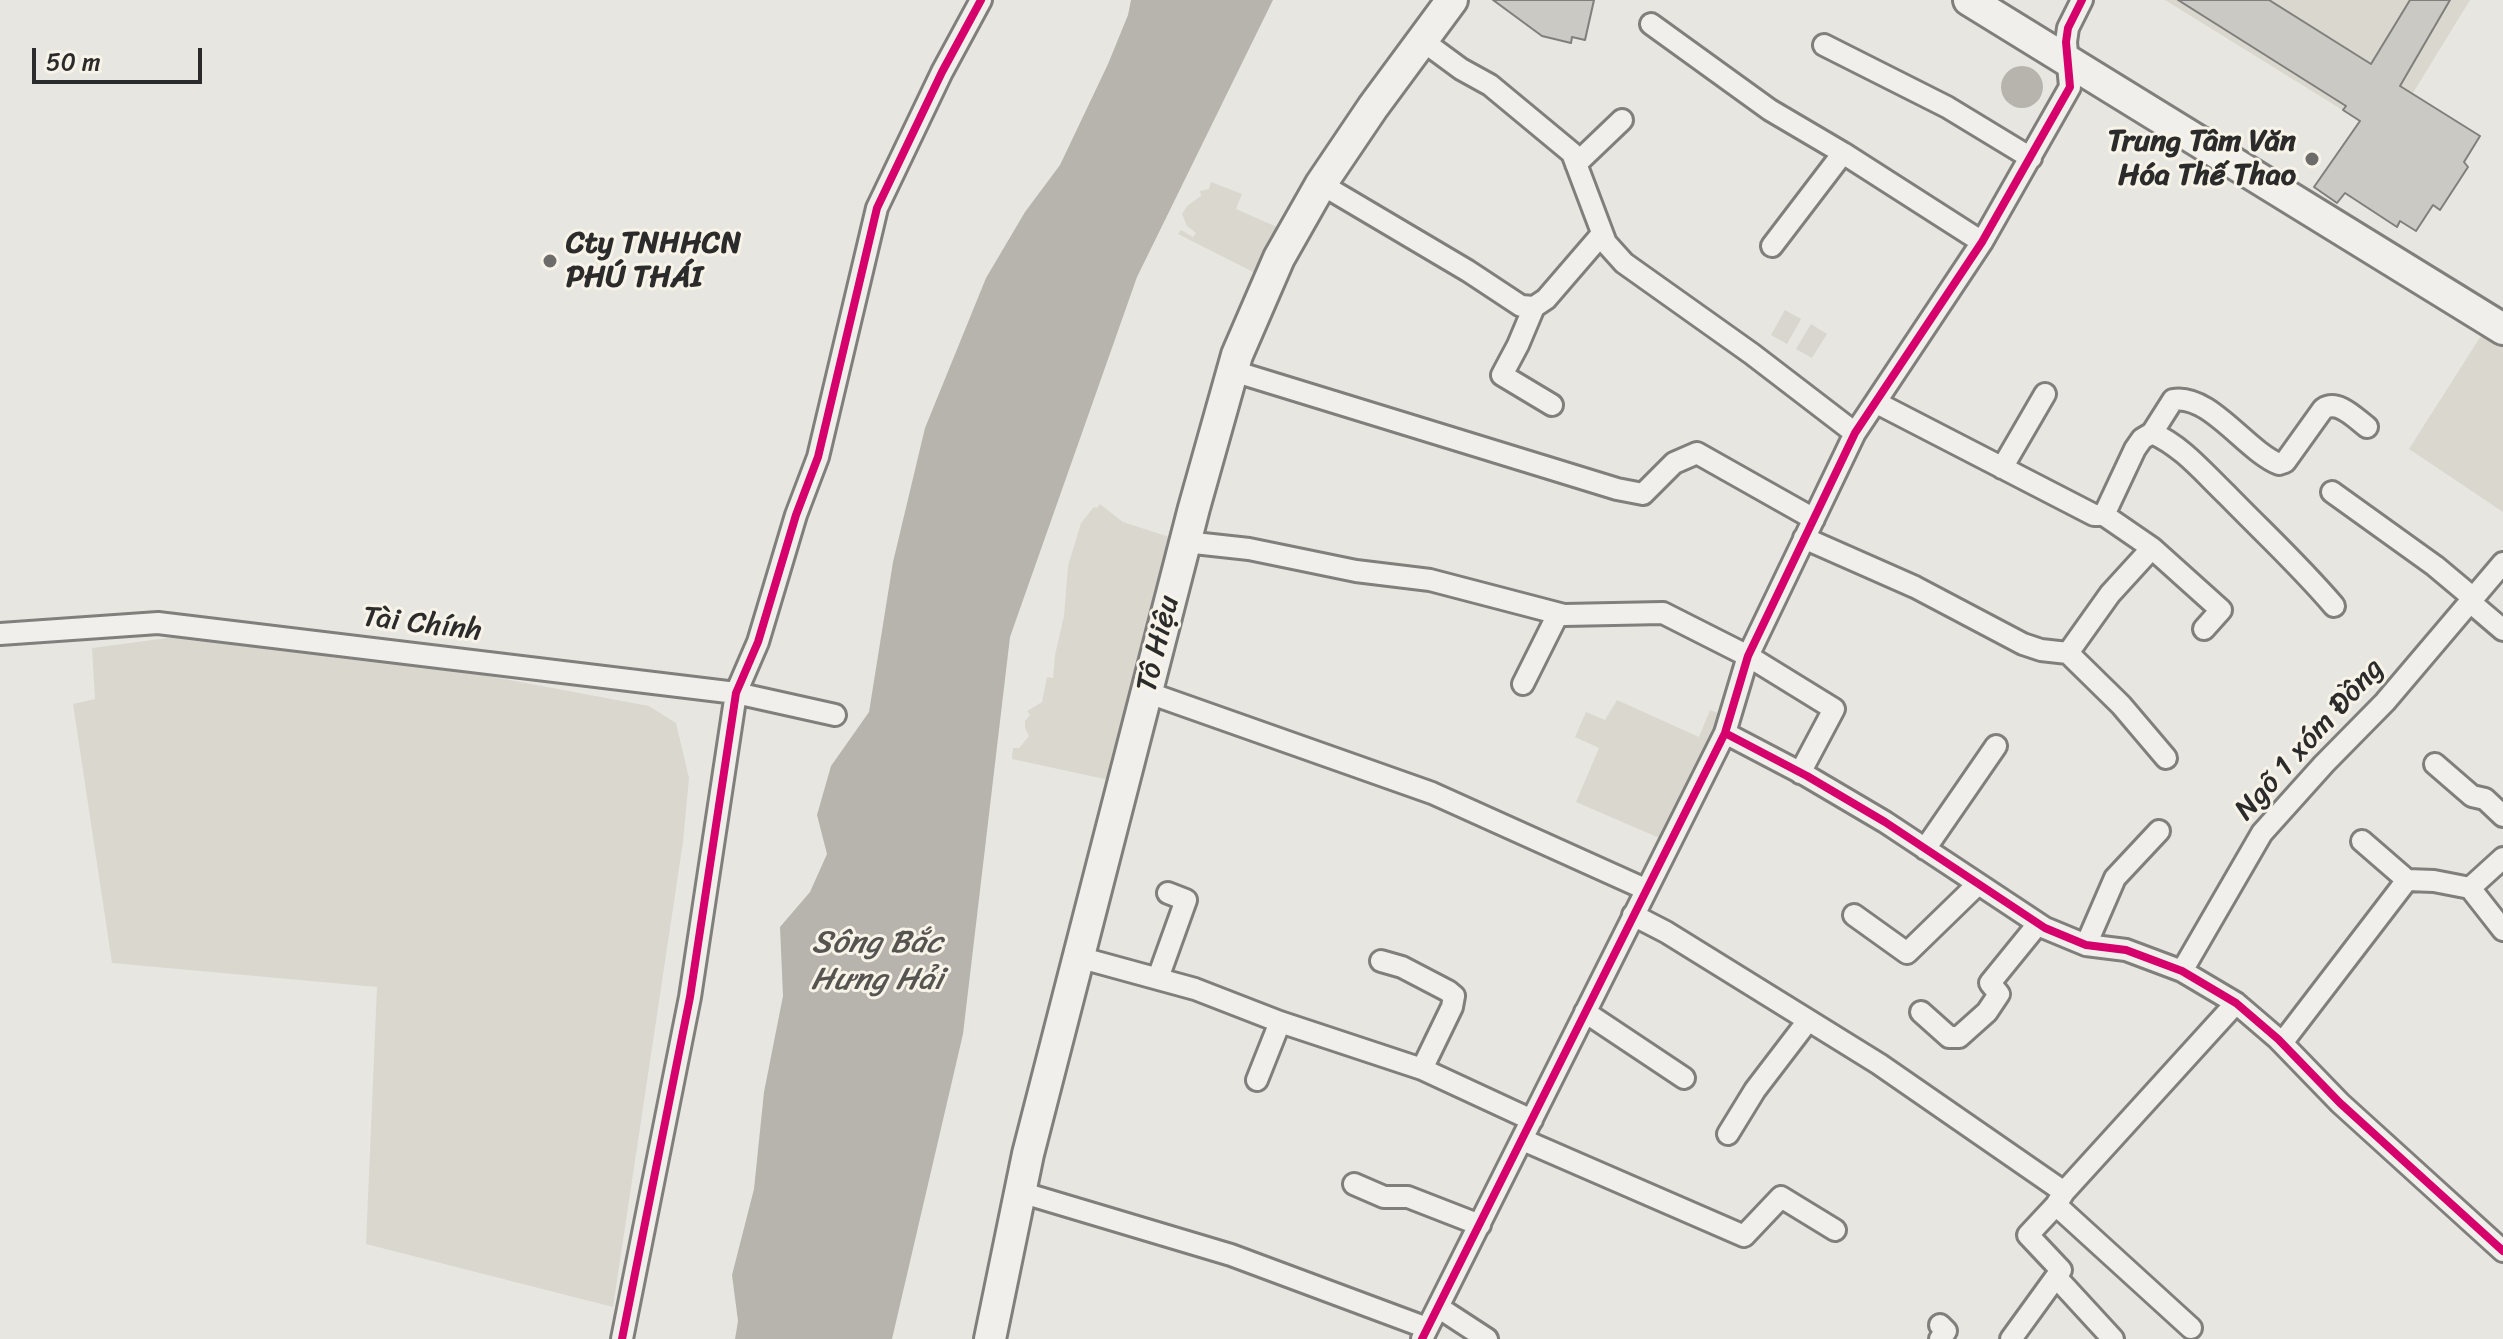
<!DOCTYPE html>
<html>
<head>
<meta charset="utf-8">
<style>
	body { margin:0 }
	#map { position:relative; width:2503px; height:1339px; overflow:hidden; background:#e8e6e0; font-family:Sriracha,sans-serif }
	canvas { display:block }
	.scale { position:absolute; left:32px; top:48px; width:170px; height:36px; box-sizing:border-box; border:4px solid #2b2b2b; border-top:0; padding-left:10px; font-size:24px; line-height:28px; white-space:nowrap; color:#2b2b2b; -webkit-text-stroke:6px #f7f3e8; paint-order:stroke }
</style>
</head>
<body>
<div id="map">
<canvas width="2503" height="1339"></canvas>
<div class="scale">50 m</div>
</div>
<script>
const c = document.querySelector('canvas').getContext('2d');
c.lineJoin = 'round';
function paint(path, color) { c.fillStyle = color; c.fill(path, 'evenodd'); }
function trace(path, color, width, dash) { c.strokeStyle = color; c.lineWidth = width; c.lineCap = dash ? 'butt' : 'round'; c.setLineDash(dash || []); c.stroke(path); }
function drawText(font, color, halo, rows, align = 'center') {
  c.font = font + ' Sriracha,sans-serif'; c.lineWidth = 6; c.setLineDash([]); c.textBaseline = 'middle'; c.strokeStyle = halo; c.fillStyle = color; for (const [text, x, y, turn = 0] of rows) {
    c.save(); c.translate(x, y); c.rotate((+turn || 0) * Math.PI / 180); c.textAlign = isNaN(turn) ? turn : align; if (halo) c.strokeText(text, 0, 0); c.fillText(text, 0, 0); c.restore();
  }
}
paint(new Path2D(`
	M2165 0H2470L2386 137Z
	M1211 182 1242 194 1236 209 1293 234 1271 281 1178 234 1181 230 1193 237 1196 233 1187 226 1182 214 1187 206 1201 196 1200 191 1209 189Z
	M2498 309 2503 313V512L2409 449Z
	M1100 504 1123 522 1185 542 1123 783 1012 759 1013 748H1019L1029 736 1025 728V721L1030 715 1027 711 1042 702 1047 677 1053 678 1055 655 1064 616 1068 566 1081 523 1094 507 1097 508Z
	M175 637 370 654 649 706 676 723 689 778 683 842 613 1307 366 1244 377 987 112 963 73 704 95 699 92 648Z
	M1617 700 1699 737 1710 710 1720 714 1664 840 1576 802 1599 748 1575 737 1586 712 1605 720Z`), '#dad7cf');
paint(new Path2D(`
	M1785 310 1801 319 1787 344 1771 335Z
	M1811 324 1827 334 1812 358 1796 349Z`), '#d8d6ce');
paint(new Path2D(`
	M1131 0H1273L1137 277 1010 637 963 1034 892 1339H735L738 1321 732 1275 754 1189 764 1092 783 996 780 927 810 892 827 854 817 815 831 766 869 712 893 562 925 428 986 278 1025 212 1060 165 1108 64 1128 15Z
	M2001 87a21 21 0 1 1 42 0a21 21 0 1 1-42 0Z`), '#b7b4ae');
const building = new Path2D(`
	M1493 0H1594L1585 40 1572 37 1571 43 1542 36Z
	M2178 0H2269L2371 64 2410 0H2450L2400 86 2480 136 2464 162 2468 167 2440 210 2433 205 2416 231 2400 221 2397 227 2345 193 2337 203 2314 187 2360 121 2343 110 2346 106Z`);
paint(building, '#cac9c4');
trace(building, '#807f7c', 2);
const street = new Path2D(`
	M1651 24 1770 110 1843 153 1982 242
	M1423 41 1461 69 1490 85 1572 153 1606 243 1624 263 1752 354 1855 433
	M1824 45 1947 107 2031 158
	M1576 164 1622 120
	M1321 184 1468 271 1521 306 1534 307 1546 299 1602 234
	M1772 246 1843 153
	M1534 307 1518 345 1502 375 1552 405
	M1233 371 1617 489 1643 494 1674 463 1697 453 1814 519
	M1877 403 2094 515H2104L2135 449 2142 439 2152 433C2182 446 2204 473 2227 495 2263 532 2300 566 2334 606
	M2152 433 2173 400C2209 393 2246 451 2279 464L2285 462 2323 409C2338 399 2355 418 2367 427
	M2002 468 2045 394
	M2332 492 2435 566 2472 597
	M2104 515 2152 548 2221 610 2204 629
	M1804 538 1915 587 2023 644 2041 650 2068 653 2121 705 2166 758
	M1185 542 1249 549 1356 571 1430 580 1564 615 1663 613 1748 656 1834 709 1800 773
	M2469 601 2503 630
	M0 634 158 623 736 693 835 715
	M2068 653 2110 594 2152 548
	M1523 684 1558 614
	M1146 692 1432 793 1645 889
	M1725 733 1807 776 1885 822 2045 928 2086 945 2126 950 2182 971 2236 1003 2278 1039 2340 1103 2503 1251
	M2435 764 2472 796 2485 799 2503 816
	M2362 841 2407 880
	M1925 849 1996 746
	M2470 888 2503 930
	M1633 915 1666 932 1879 1064 2064 1192 2056 1205 2191 1328
	M1854 915 1907 953 1978 884
	M2086 945 2115 878 2159 831
	M1078 957 1195 989 1280 1022 1422 1069 1532 1120
	M1381 961 1402 967 1448 991 1454 996 1452 1007 1422 1069
	M2182 971 2262 833 2324 764 2385 702 2503 563
	M1158 978 1186 900 1168 893
	M1585 1012 1684 1078
	M1921 1012 1949 1037H1959L1987 1012 1999 994 1990 983 2038 924
	M2282 1043 2407 880 2434 881 2470 888 2503 858
	M1257 1080 1280 1022
	M1728 1134 1755 1090 1807 1022
	M1523 1140 1744 1236 1781 1197 1835 1230
	M1354 1184 1384 1197H1408L1480 1225
	M1020 1192 1231 1255 1427 1328
	M2064 1192 2236 1003
	M2056 1277 2113 1339
	M1438 1307 1487 1339
	M1940 1325 1946 1331 1940 1339
	M622 1339 690 997 736 693 758 642 796 515 818 457 877 208 942 72 981 0
	M1422 1339 1725 733 1748 656 1855 433 1982 242 2070 87 2066 42 2068 28 2082 0
	M2011 1339 2061 1270 2028 1235 2056 1205`);
const secondary = new Path2D(`
	M1969 0 2503 329
	M990 1339 1028 1154 1194 508 1237 355 1279 258 1321 184 1373 107 1452 0`);
trace(street, '#807f7c', 26);
trace(secondary, '#807f7c', 36);
trace(street, '#f0efeb', 20);
trace(secondary, '#f0efeb', 30);
trace(new Path2D(`
	M1725 733 1807 776 1885 822 2045 928 2086 945 2126 950 2182 971 2236 1003 2278 1039 2340 1103 2503 1251
	M622 1339 690 997 736 693 758 642 796 515 818 457 877 208 942 72 981 0
	M1422 1339 1725 733 1748 656 1855 433 1982 242 2070 87 2066 42 2068 28 2082 0`), '#d6006c', 8);
for (const [x, y, r, color] of [
	[2312,159,8,"#6d6c6a"],
	[550,261,8,"#6d6c6a"]
]) { const dot = new Path2D(); dot.arc(x, y, r, 0, 2 * Math.PI); c.fillStyle = color; c.fill(dot); trace(dot, '#f7f3e8', 3); }
drawText('bold 30px', '#2b2b2b', '#f7f3e8', [
	["Trung Tâm Văn",2296,142],
	["Hóa Thế Thao",2296,176],
	["Cty TNHHCN",566,244,"left"],
	["PHÚ THÁI",566,278,"left"]
], 'right');
drawText('30px', '#2b2b2b', '#f7f3e8', [
	["Tài Chính",422,625,7],
	["Tô Hiệu",1159,644,-76],
	["Ngõ 1 xóm Đồng",2310,740,-48]
]);
drawText('italic 32px', '#555451', '#f7f3e8', [
	["Sông Bắc",877,944],
	["Hưng Hải",877,981]
]);
</script>
</body>
</html>
